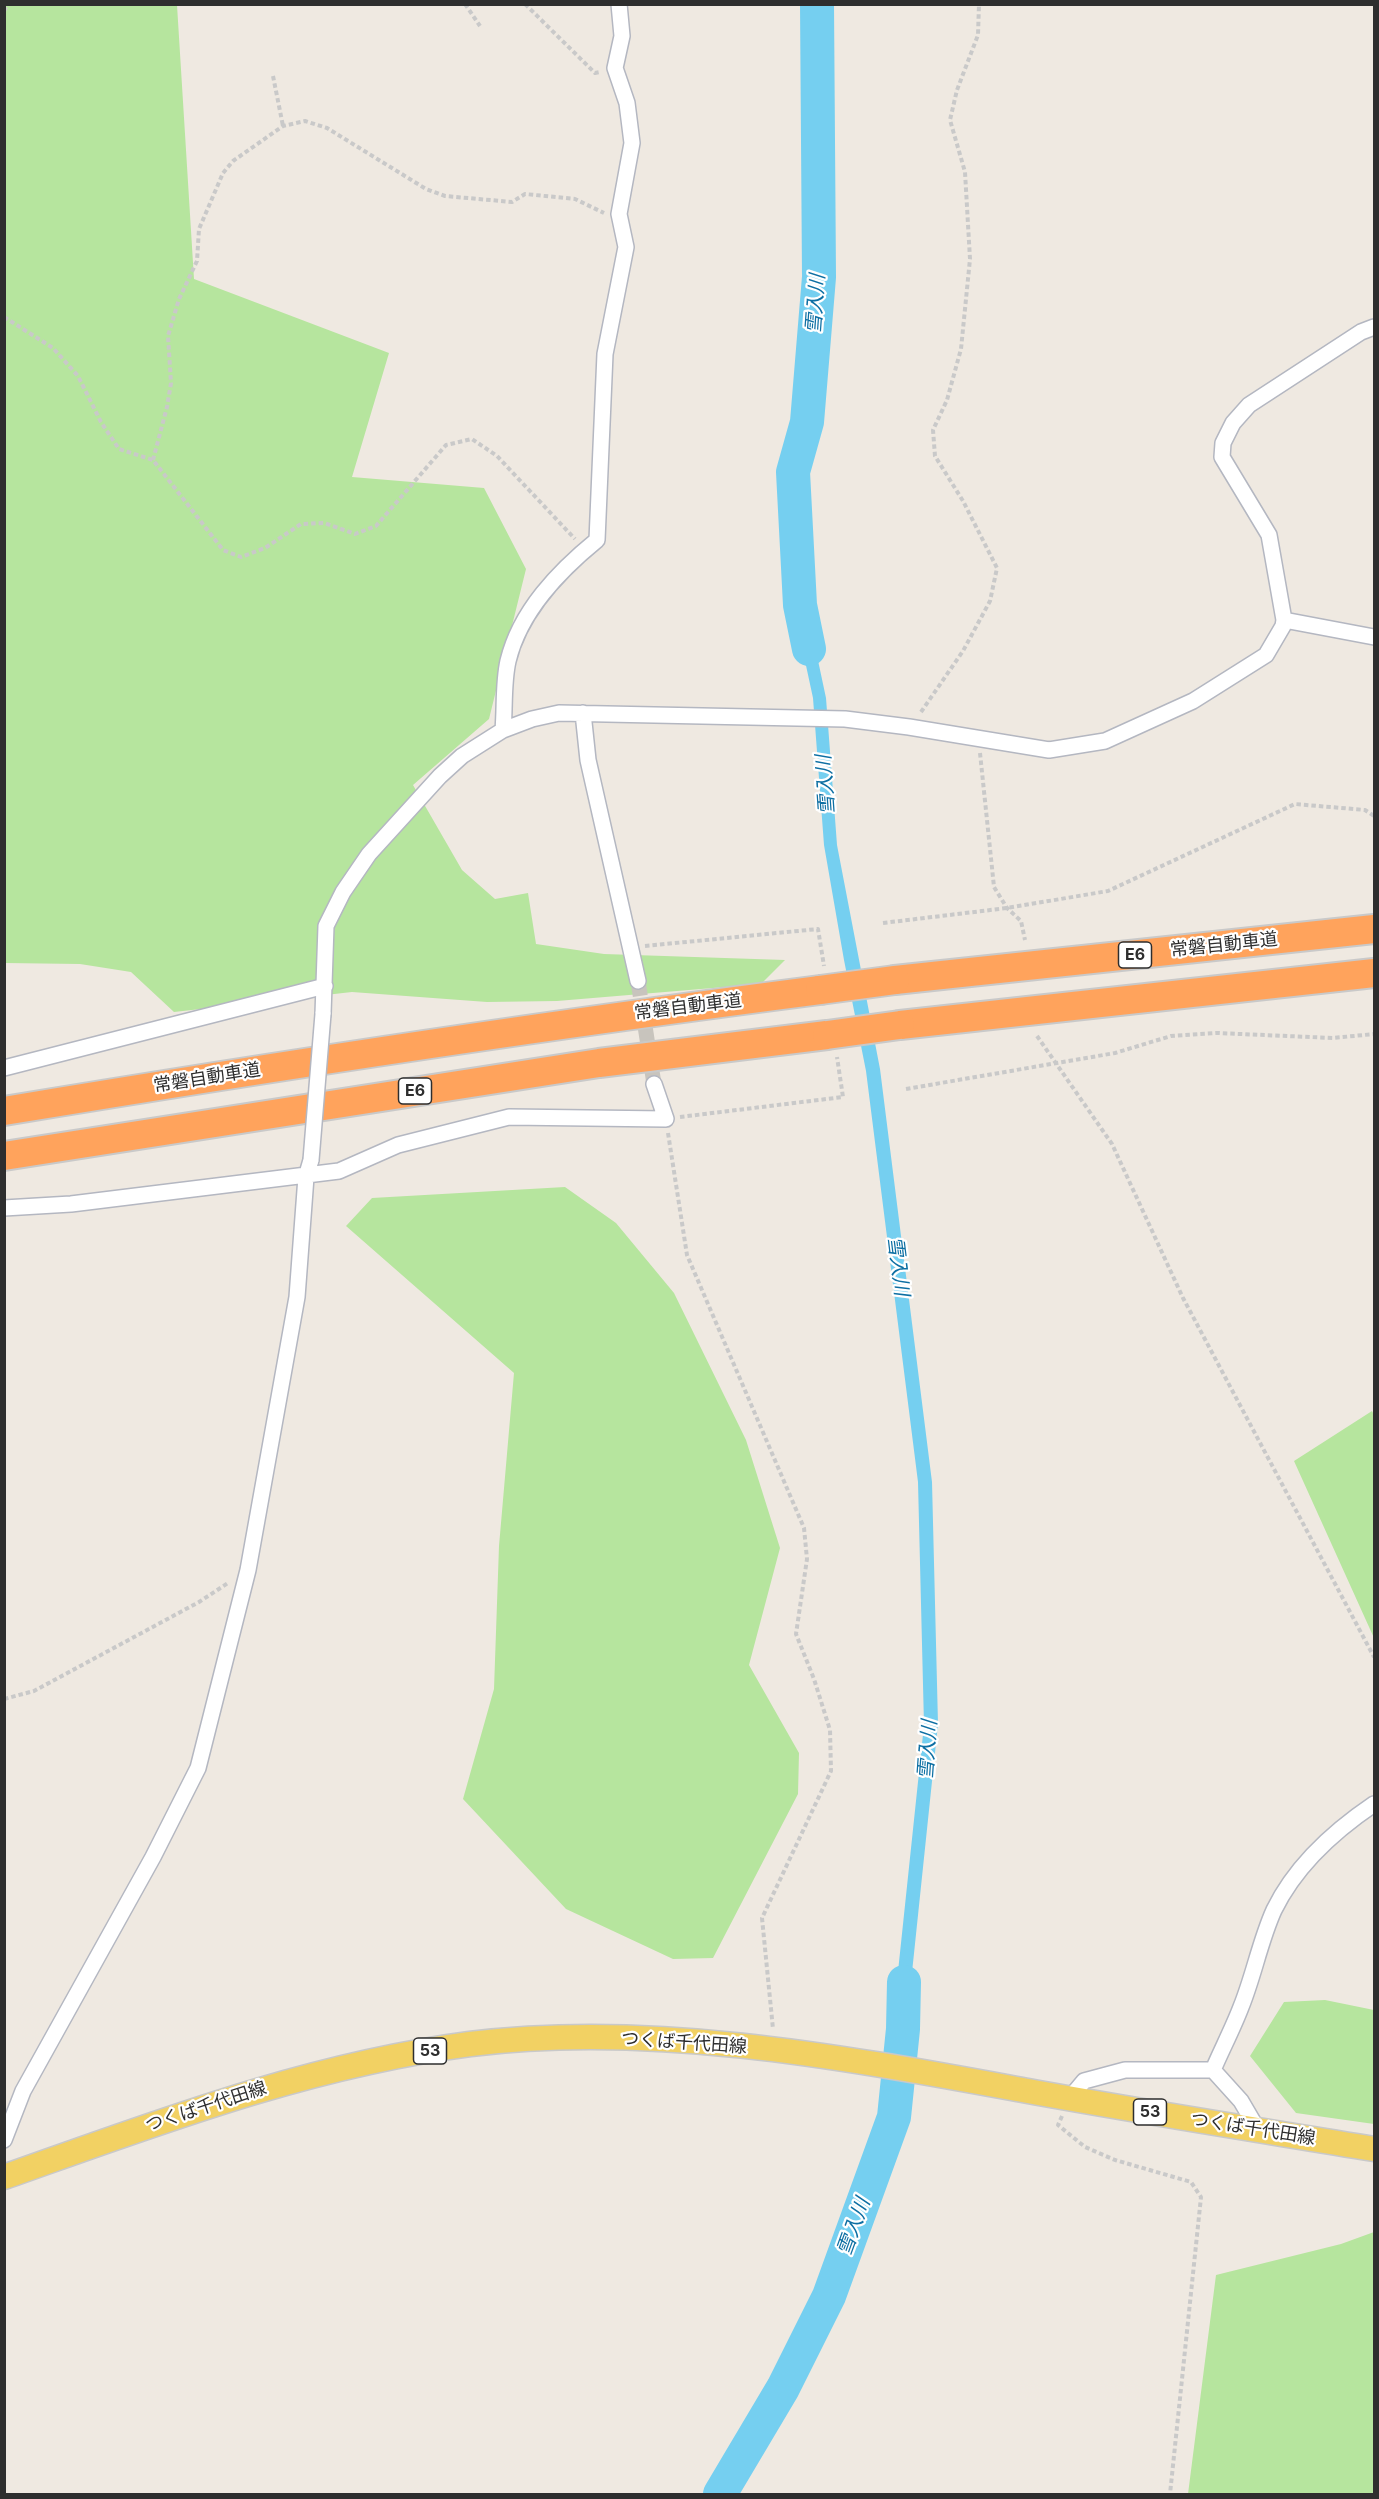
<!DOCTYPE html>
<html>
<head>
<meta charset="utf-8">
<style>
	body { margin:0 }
	#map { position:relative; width:1379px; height:2499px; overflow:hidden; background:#efe9e1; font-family:Inter,sans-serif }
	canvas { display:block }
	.frame { position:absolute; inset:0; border:6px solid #2e2e2e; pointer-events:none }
</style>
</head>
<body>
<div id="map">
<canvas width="1379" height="2499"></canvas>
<div class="frame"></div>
</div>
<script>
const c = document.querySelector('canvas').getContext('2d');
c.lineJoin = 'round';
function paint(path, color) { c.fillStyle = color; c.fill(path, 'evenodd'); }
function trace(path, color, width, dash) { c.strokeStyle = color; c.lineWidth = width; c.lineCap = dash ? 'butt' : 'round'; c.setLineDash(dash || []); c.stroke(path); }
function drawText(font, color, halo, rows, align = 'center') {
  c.font = font + ' Inter,"Noto Sans JP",sans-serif'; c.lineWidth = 4.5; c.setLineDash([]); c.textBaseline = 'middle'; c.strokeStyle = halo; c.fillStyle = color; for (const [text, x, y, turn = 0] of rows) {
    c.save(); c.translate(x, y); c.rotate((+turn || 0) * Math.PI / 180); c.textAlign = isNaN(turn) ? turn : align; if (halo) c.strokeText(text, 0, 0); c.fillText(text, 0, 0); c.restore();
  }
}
paint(new Path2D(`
	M5 5H177L194 279 389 353 352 477 484 488 526 569 489 719 413 785 462 870 495 899 528 893 536 944 604 954 785 960 761 984 557 1001 487 1002 352 992 174 1012 131 972 80 964 5 963Z
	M565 1187 616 1223 674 1293 746 1440 780 1548 749 1665 799 1753 798 1794 713 1958 673 1959 566 1909 463 1799 494 1689 499 1546 514 1373 346 1226 372 1198Z
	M1372 1411 1374 1415V1638L1294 1461Z
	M1325 2000 1374 2010V2124L1296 2113 1250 2056 1284 2002Z
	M1374 2232V2494H1188L1216 2275 1341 2244Z`), '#b6e59e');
paint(new Path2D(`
	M806 604 826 698 837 845 880 1069 932 1482 938 1724 911 1982 910 2029H896L897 1981 924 1725 918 1482 866 1071 844 960 824 845 813 698 793 605Z`), '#75cff0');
trace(new Path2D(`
	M809 649 800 605 793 472 807 422 819 277 817 4
	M720 2494 783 2388 829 2296 894 2117 903 2029 904 1982`), '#75cff0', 34);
trace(new Path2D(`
	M638 981 654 1084`), '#c8c4bd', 15, [15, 8]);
const minor = new Path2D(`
	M1284 620 1374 637
	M583 713 588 760 638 981
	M503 730C505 708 503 683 508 661 520 611 559 571 597 540L605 354 626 247 619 214 632 143 627 103 615 68 622 36 619 4
	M323 1014 326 926 343 892 369 854 440 776 462 756 503 730 532 719 559 713 845 719 909 727 1049 750 1105 741 1193 701 1266 655 1283 626 1284 620 1269 535 1222 457 1223 443 1233 423 1249 405 1361 332 1374 327
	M4 1068 325 986
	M4 1208 71 1204 339 1171 398 1145 509 1117 666 1119 654 1084
	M1213 2070C1222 2049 1233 2028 1241 2007 1254 1975 1260 1941 1274 1910 1296 1865 1334 1831 1374 1804
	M1069 2099 1084 2081 1125 2070H1213L1241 2101 1258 2130
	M4 2140 23 2091 153 1857 198 1768 248 1570 297 1297 306 1177 311 1160`);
const primary = new Path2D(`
	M4 2177C157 2123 309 2065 470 2044 654 2021 847 2058 1028 2091 1143 2112 1259 2130 1374 2149`);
const motorway = new Path2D(`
	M895 980 1374 929
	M900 1025 1374 973
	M4 1111C276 1066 547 1025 820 990
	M4 1156 599 1063 827 1035`);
trace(minor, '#b4b7c1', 18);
trace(primary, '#c9c9c9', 27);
trace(motorway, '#c9c9c9', 32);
trace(new Path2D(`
	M465 4 480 26
	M525 4 595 73 600 72
	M4 11 8 4
	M273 76 283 126
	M4 317 53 348 78 376 101 422 119 449 153 460 223 550 241 557 265 548 301 524 324 523 355 534 376 526 446 445 472 439 497 456 575 539
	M153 460 167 407 171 383 168 336 179 299 197 261 199 229 223 173 233 161 283 126 305 121 327 128 426 189 445 196 512 202 525 194 575 199 604 213
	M921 712 963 651 990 601 997 568 963 501 935 456 933 430 947 400 961 349 970 259 965 172 950 120 957 90 978 35 979 4
	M980 753 994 887 1007 908 1021 921 1025 940
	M883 923 1007 908 1108 891 1295 804 1365 810 1374 816
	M645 946 818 929 824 966
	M1037 1036 1112 1144 1183 1298 1374 1657
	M906 1089 1115 1053 1171 1036 1217 1033 1333 1038 1374 1034
	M680 1117 843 1097 837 1057
	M668 1133 687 1255 804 1528 807 1559 796 1634 814 1679 830 1730 831 1771 762 1918 773 2029
	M4 1699 34 1691 199 1602 228 1583
	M1062 2116 1058 2125 1085 2147 1115 2160 1191 2182 1201 2197 1170 2494`), '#c9c9c9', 4, [4.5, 3]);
trace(minor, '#fff', 15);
trace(primary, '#f2d163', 24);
trace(motorway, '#ffa35c', 28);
const minorBridge = new Path2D(`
	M311 1160 323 1014`);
const motorwayBridge = new Path2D(`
	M820 990 895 980
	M827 1035 900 1025`);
trace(minorBridge, '#b4b7c1', 18, []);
trace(motorwayBridge, '#c9c9c9', 32, []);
trace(minorBridge, '#fff', 15);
trace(motorwayBridge, '#ffa35c', 28);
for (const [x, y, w] of [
	[1135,955,33],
	[415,1091,33],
	[430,2051,33],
	[1150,2112,33]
]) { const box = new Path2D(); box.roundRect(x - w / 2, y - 13, w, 26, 4.5); c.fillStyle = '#fff'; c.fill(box); trace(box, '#2e2e2e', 1.5); }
drawText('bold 16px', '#2e2e2e', null, [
	["E6",1135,955],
	["E6",415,1091],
	["53",430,2051],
	["53",1150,2112]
]);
drawText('18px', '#2e2e2e', '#fff', [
	["常磐自動車道",1224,945,-6],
	["常磐自動車道",688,1007,-7],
	["常磐自動車道",207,1078,-9],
	["つくば千代田線",684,2043,4],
	["つくば千代田線",206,2107,-18],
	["つくば千代田線",1253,2129,9]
]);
drawText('italic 20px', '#0d6fa3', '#fff', [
	["雪入川",816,304,-86],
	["雪入川",826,785,-94],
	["雪入川",898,1266,83],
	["雪入川",928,1750,-86],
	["雪入川",854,2227,-70]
]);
</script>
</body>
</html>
